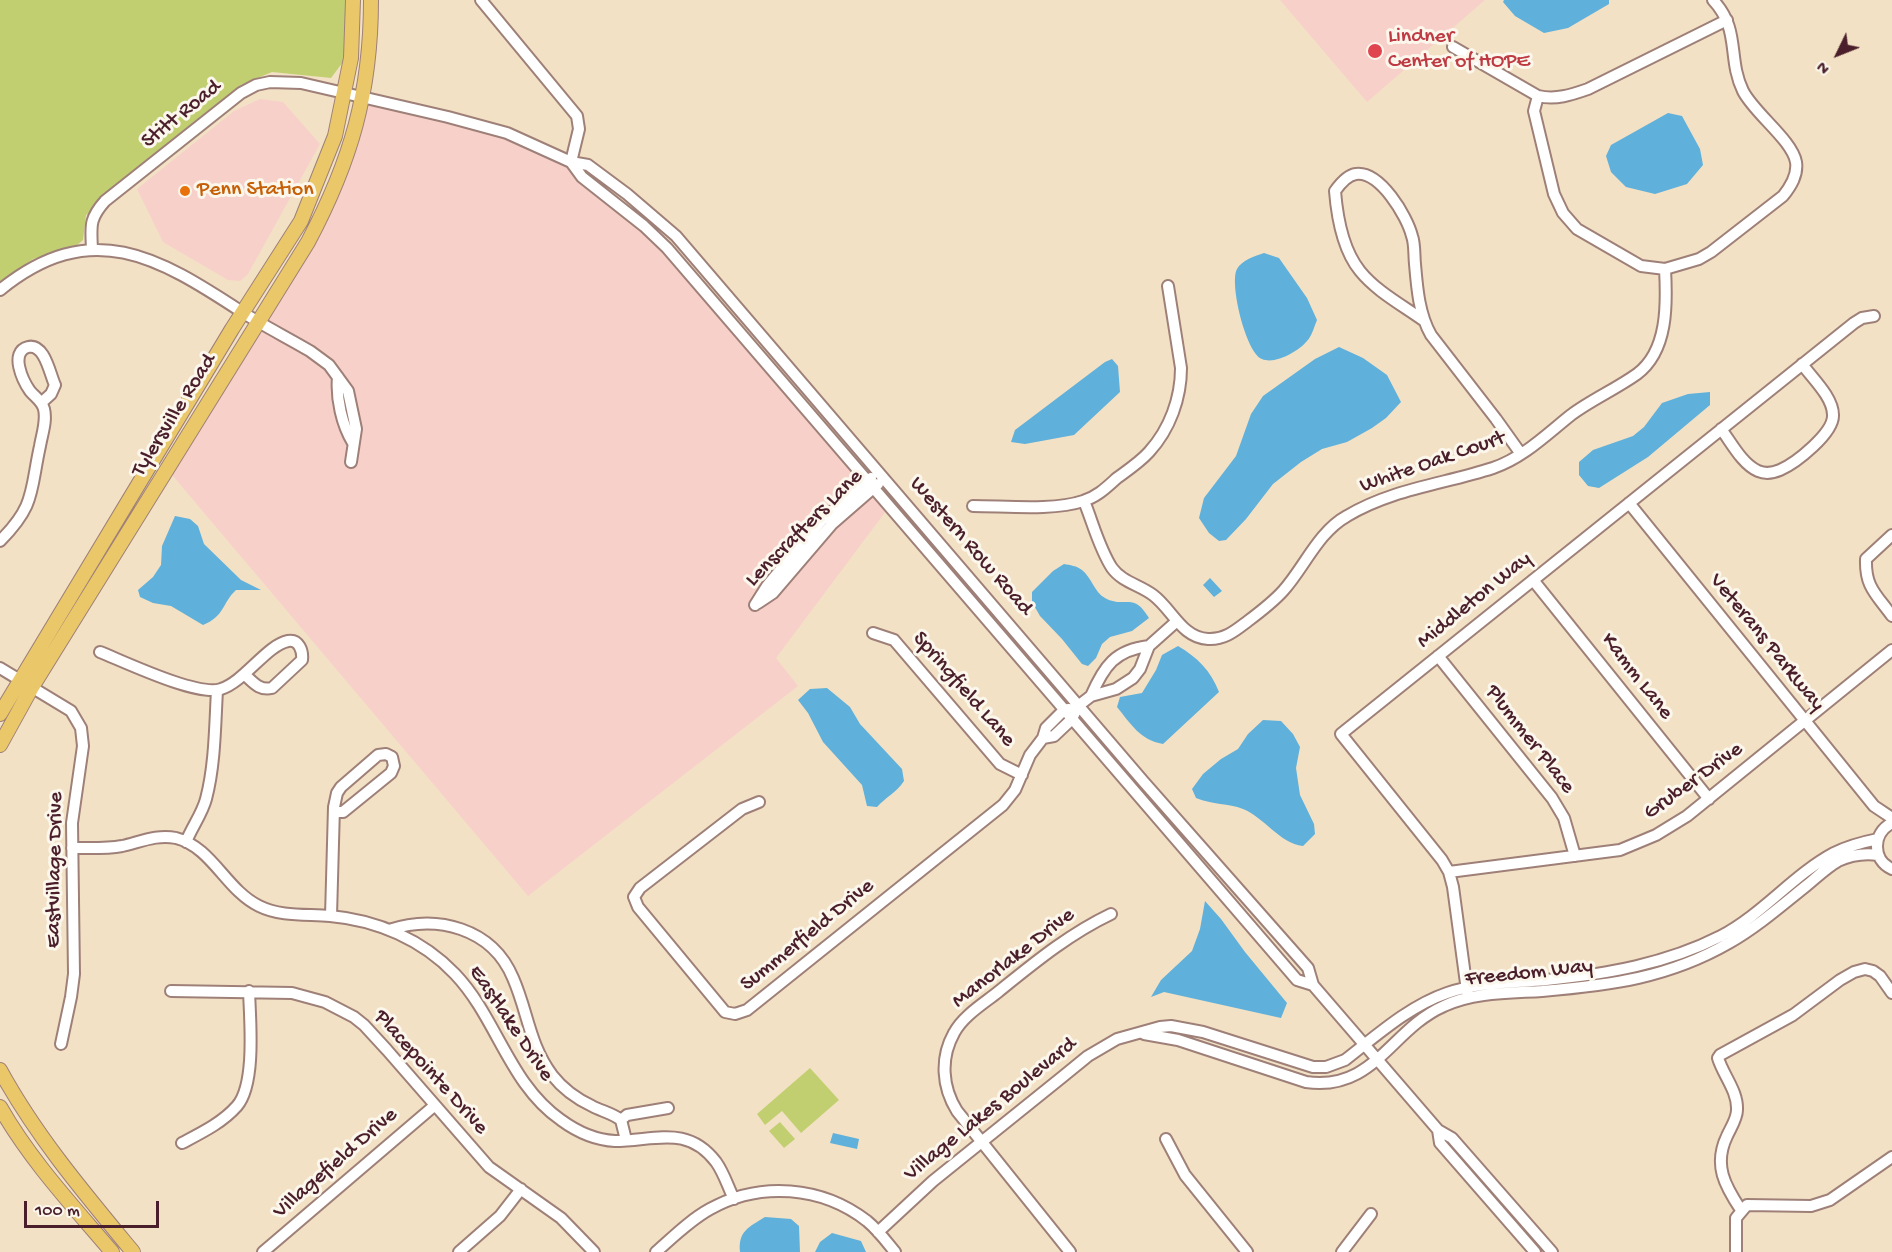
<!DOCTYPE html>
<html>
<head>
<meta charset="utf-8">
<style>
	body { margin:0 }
	#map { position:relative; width:1892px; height:1252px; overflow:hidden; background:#f3e1c5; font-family:"Gochi Hand",sans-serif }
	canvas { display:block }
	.north { position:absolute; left:1808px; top:24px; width:60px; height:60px; -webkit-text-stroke:4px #fbf7ec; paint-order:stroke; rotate:227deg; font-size:16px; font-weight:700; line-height:24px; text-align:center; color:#4a1f2b }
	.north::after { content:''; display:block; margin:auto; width:21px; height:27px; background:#4a1f2b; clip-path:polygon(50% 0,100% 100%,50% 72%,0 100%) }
	.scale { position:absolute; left:24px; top:1201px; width:135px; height:27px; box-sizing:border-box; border:3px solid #4a1f2b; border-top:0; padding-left:8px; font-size:18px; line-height:21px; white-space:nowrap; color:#4a1f2b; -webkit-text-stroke:4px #fbf7ec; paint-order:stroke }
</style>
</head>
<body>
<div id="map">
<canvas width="1892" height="1252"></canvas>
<div class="north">N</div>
<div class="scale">100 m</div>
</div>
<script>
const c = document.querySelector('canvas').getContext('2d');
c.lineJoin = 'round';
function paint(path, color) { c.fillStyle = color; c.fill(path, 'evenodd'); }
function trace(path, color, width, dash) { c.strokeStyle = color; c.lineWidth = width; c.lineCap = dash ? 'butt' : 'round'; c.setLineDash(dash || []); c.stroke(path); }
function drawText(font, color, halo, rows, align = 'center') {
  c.font = font + ' "Gochi Hand",sans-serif'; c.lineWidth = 6; c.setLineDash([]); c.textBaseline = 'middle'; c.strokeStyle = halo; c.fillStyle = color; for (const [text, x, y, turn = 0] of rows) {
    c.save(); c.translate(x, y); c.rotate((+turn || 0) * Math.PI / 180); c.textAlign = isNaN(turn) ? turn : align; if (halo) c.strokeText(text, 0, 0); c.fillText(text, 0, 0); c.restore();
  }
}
paint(new Path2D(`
	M1280 0H1485L1367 102Z
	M363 98 480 125 571 162 644 226 889 507 776 658 798 686 528 896 167 469 308 242Z
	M260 99 283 102 320 144 248 274 240 281 228 280 163 242 137 189 234 111Z`), '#f7d0ca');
paint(new Path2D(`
	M0 0H347L346 58 331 78 272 72 241 85 86 215 83 240 75 247 33 259 0 283Z
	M810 1068 839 1100 801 1133 782 1111 765 1125 757 1114Z
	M780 1122 795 1139 784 1148 769 1131Z`), '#c2cf71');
paint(new Path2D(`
	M1504 0H1609V4L1568 28 1544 33 1515 16 1503 2Z
	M1668 113 1682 116 1700 149 1703 165 1687 184 1655 194 1626 187 1611 172 1606 156 1611 145Z
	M1264 253 1279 258 1307 298 1317 320C1314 327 1312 336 1307 341 1299 351 1275 365 1262 359 1246 353 1229 283 1237 269 1242 260 1255 256 1264 253Z
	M1339 347 1363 358 1387 375 1401 402 1386 418 1372 428 1347 442 1322 449 1301 462 1273 484 1246 519 1226 540 1219 541 1209 533 1199 518 1204 498 1236 456 1251 414 1263 396 1315 359Z
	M1112 359 1118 366 1120 392 1074 435 1025 444 1011 442 1015 430 1105 362Z
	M1710 392V405L1648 457 1599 488 1588 486 1579 475V462L1593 450 1633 436 1644 427 1662 403 1688 394Z
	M175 516 190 519 198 526 204 544 241 580 261 590H236C222 603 225 616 203 625L171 606 153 603 140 597 138 590 153 577 161 565 162 546Z
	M1064 564C1070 565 1077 566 1082 570 1092 578 1094 592 1105 598 1125 609 1133 591 1149 618L1132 631 1110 637 1102 644 1096 658 1088 666 1082 664 1062 639 1040 616 1032 602V592L1053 571Z
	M1210 578 1222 591 1214 597 1203 585Z
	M1178 646C1197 657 1211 671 1219 692L1163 744C1140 740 1131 724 1117 707L1120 697 1142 693 1156 670 1162 655Z
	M827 688 850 707 860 724 902 769 904 781C895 794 887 796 877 807L867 806 862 785 823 742 808 713 798 700 810 689Z
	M1263 720 1281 721 1293 734 1300 747 1296 768 1300 795 1314 824 1315 834 1303 846C1279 843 1265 818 1243 809 1228 803 1213 805 1196 798L1192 789 1203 774 1221 759 1238 749 1248 734Z
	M1205 901 1221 919 1245 952 1287 1003 1281 1018 1164 992 1151 997 1161 980 1192 951 1200 929Z
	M833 1133 859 1139 857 1149 830 1143Z
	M765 1217 791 1219 799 1226 800 1252H740C738 1231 749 1227 765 1217Z
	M832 1233 861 1241 866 1252H815L820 1242Z`), '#5fb0da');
const minor = new Path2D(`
	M481 0 577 116 579 129 571 162
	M1453 47 1538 96C1556 100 1571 95 1588 89L1727 20
	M1538 96 1534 111 1554 194 1563 213 1577 229 1641 266 1665 269 1699 259 1711 252 1783 196C1791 186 1798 175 1796 162 1792 140 1754 113 1743 91 1727 58 1741 30 1713 0
	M571 162 582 177 644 226 667 248 1297 980 1313 985
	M92 249C91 226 89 219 105 201L241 93 256 85 270 82 301 83 448 117 507 133 571 162 588 165 627 194 676 236 1143 781 1308 968 1313 985 1438 1130 1452 1138 1552 1252
	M0 290C91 216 158 257 242 312 264 326 288 338 310 351L329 365 348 391 356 429 351 462
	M1423 320C1402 305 1376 291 1360 271 1343 250 1337 216 1335 191 1340 184 1347 175 1356 174 1380 171 1407 216 1412 236 1415 244 1414 255 1415 264 1417 288 1419 314 1431 335L1496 419 1521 454
	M338 377C336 399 342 425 353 443
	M1721 429C1731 442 1742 464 1758 471 1765 474 1773 473 1780 470 1796 463 1834 433 1833 415 1833 397 1812 378 1802 364
	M1084 501C1093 523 1099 548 1112 568 1122 582 1140 585 1153 595 1172 609 1182 638 1208 639 1225 640 1236 630 1248 621 1260 612 1273 602 1283 591 1304 568 1318 532 1347 516 1392 489 1444 484 1493 468 1523 458 1547 434 1571 415 1591 400 1616 389 1637 374 1668 351 1667 304 1665 269
	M1629 503 1874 806 1892 818
	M973 506C1005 506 1054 511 1083 501 1097 497 1107 487 1117 478 1128 470 1140 462 1149 452 1170 429 1181 398 1181 368L1168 286
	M1892 535 1866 559C1865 587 1876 594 1892 616
	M0 541C36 505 30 491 40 446 42 434 47 421 44 409 42 401 35 397 30 391 23 381 9 352 28 347 45 343 50 375 55 385L51 394 41 403
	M1533 580 1709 799
	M758 603 773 593 832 524 878 484
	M755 605 767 586 822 520 871 478
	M873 633 894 640 1000 764 1022 775
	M100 652C125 662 198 697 221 689 244 682 267 645 288 641 299 639 303 651 302 660L272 688C259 691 253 682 244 674
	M1438 656 1552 798 1564 818 1575 856
	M0 668 71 711 81 728 83 746 72 823 74 974 71 997 61 1044
	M1091 696C1104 666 1115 650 1149 646
	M1043 738 1054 736 1072 719 1078 706 1091 696 1116 689 1133 678 1140 669 1149 646 1177 621
	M759 802 742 809 640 888 634 897 638 907 725 1012 735 1014 747 1010 1003 805 1015 790 1030 755 1043 738 1046 728 1064 710 1069 709
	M1892 823C1872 833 1872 860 1892 869
	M186 842C192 827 202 814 206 799 215 765 215 726 217 690
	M72 848C89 848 106 849 122 846 140 842 157 834 176 838 212 847 226 890 259 906 281 917 307 914 330 916 377 920 423 940 455 974 497 1018 509 1084 561 1120 576 1131 596 1140 615 1141 654 1141 687 1124 716 1162 724 1173 728 1187 734 1199
	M1449 872 1620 850 1656 835 1687 816 1892 650
	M331 916 334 807 337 793 341 787 378 755 386 754 392 757 394 766 391 773 343 812H334
	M389 930C437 914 492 928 513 978 528 1012 529 1044 552 1075 563 1089 577 1099 592 1106 601 1111 612 1113 621 1120L626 1140
	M171 991 292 993 325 1002 354 1017 364 1025 387 1050 489 1167 561 1218 594 1252
	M1468 998 1453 887 1449 872 1442 860 1341 734 1854 323 1862 318 1874 316
	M1144 1034 1178 1040 1306 1082C1374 1092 1391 1029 1444 1006 1474 992 1510 993 1542 991 1611 985 1668 978 1729 943 1757 927 1781 906 1806 886 1816 878 1827 867 1838 861 1851 855 1864 853 1878 855
	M621 1120 627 1115 668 1108
	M1438 1130 1440 1143 1535 1252
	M1166 1139 1185 1175 1247 1252
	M182 1143C201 1133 222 1123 237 1106 256 1084 250 1020 249 991
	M1741 1210C1725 1186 1713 1165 1727 1136 1730 1129 1737 1119 1737 1110 1738 1091 1723 1075 1718 1058L1720 1055 1793 1015 1840 980 1854 972 1865 969 1873 971 1880 976 1892 993
	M878 1232 933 1181 1061 1078 1088 1056 1117 1039 1160 1027 1171 1026 1203 1032 1313 1067H1326L1345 1060C1376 1036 1409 1006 1447 993 1478 982 1514 983 1546 980 1607 974 1666 964 1721 936 1763 914 1793 875 1834 853 1848 846 1863 842 1878 839
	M263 1252 434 1106
	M459 1252 500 1216 521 1189
	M656 1252C673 1237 690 1220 710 1209 760 1181 822 1186 867 1221 878 1230 886 1241 895 1252
	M1070 1252 957 1111C942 1087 940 1058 954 1033 963 1016 983 1004 998 992 1034 963 1069 934 1111 914
	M1342 1252 1371 1214
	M1736 1252V1218L1747 1205 1811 1206 1830 1200 1892 1157`);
const major = new Path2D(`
	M0 714 232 329 301 221 335 136 351 58 353 0
	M0 745 32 687 308 242C351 161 371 92 371 0
	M0 1070C36 1136 85 1194 133 1252
	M0 1107C30 1160 73 1206 112 1252`);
trace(minor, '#9e8078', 14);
trace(major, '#9e8078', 16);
trace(minor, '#fff', 10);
trace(major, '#eac769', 14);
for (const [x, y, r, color] of [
	[1375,51,8,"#e0444e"],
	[185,191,6,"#e8710a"]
]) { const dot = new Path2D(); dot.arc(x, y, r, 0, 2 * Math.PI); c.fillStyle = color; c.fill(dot); trace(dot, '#fbf7ec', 2); }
drawText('22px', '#be3a42', '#fbf7ec', [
	["Lindner",1388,38],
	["Center of HOPE",1388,63]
], 'left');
drawText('22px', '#4a1f2b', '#fbf7ec', [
	["Stitt Road",182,115,-39],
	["Tylersville Road",175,416,-58],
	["White Oak Court",1433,463,-19],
	["Lenscrafters Lane",805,529,-45],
	["Western Row Road",970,547,49],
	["Middleton Way",1475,601,-39],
	["Veterans Parkway",1766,643,51],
	["Kamm Lane",1636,677,52],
	["Springfield Lane",963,690,49],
	["Plummer Place",1529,740,52],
	["Gruber Drive",1694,782,-36],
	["Eastvillage Drive",56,870,-89],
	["Summerfield Drive",808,936,-39],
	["Manorlake Drive",1014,959,-38],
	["Freedom Way",1529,974,-6],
	["Eastlake Drive",510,1024,56],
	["Placepointe Drive",430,1073,48],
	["Village Lakes Boulevard",991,1110,-39],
	["Villagefield Drive",336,1164,-41]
]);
drawText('22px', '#c56008', '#fbf7ec', [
	["Penn Station",197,191]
], 'left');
</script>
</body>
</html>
